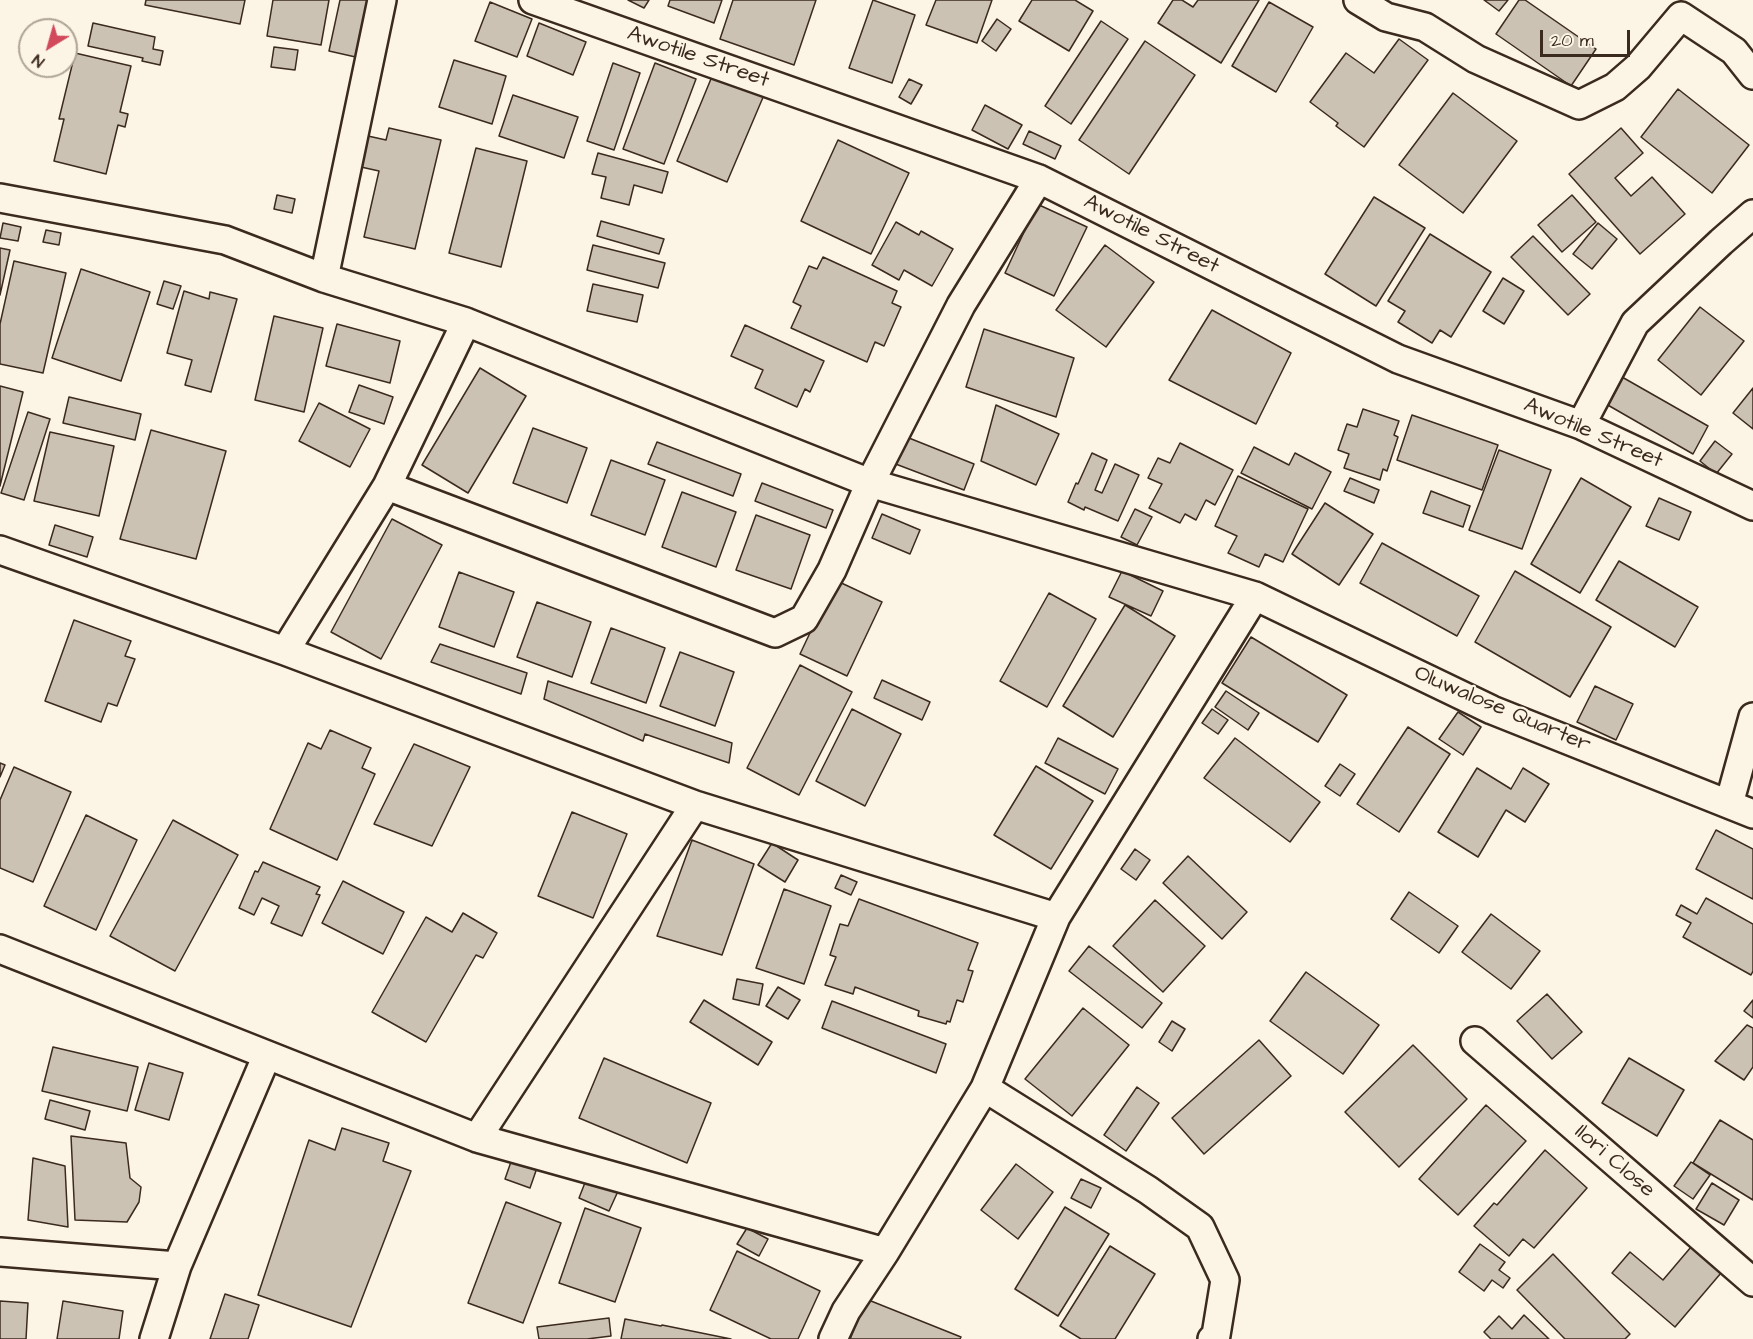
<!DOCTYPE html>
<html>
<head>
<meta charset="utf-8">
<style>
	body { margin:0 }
	#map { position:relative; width:1753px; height:1339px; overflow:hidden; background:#fcf5e5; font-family:"Architects Daughter",sans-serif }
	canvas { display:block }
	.north { position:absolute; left:18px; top:18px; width:60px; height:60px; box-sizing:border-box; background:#fcf5e5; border:2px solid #afa495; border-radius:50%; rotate:217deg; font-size:16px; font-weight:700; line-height:24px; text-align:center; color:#3b2a1e }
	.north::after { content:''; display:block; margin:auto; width:21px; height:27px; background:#d1495b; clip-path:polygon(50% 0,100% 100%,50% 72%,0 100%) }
	.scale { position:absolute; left:1540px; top:30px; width:90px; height:27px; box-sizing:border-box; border:3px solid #3b2a1e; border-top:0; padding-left:8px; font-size:18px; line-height:21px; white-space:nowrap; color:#3b2a1e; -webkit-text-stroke:4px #fcf5e5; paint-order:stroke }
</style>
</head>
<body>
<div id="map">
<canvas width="1753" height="1339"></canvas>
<div class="north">N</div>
<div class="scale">20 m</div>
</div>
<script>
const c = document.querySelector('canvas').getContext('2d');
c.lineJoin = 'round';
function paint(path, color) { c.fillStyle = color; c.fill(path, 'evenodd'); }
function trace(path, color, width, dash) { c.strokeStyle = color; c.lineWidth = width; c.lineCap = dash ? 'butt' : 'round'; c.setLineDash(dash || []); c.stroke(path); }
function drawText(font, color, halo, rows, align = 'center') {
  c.font = font + ' "Architects Daughter",sans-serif'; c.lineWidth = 4.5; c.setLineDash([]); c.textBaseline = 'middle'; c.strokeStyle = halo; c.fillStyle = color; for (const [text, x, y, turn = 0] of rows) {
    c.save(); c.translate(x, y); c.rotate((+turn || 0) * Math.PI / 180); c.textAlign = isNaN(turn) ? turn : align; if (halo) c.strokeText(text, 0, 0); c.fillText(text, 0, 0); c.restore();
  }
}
const building = new Path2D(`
	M146 0H245L240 24 145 5Z
	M273 0H329L321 45 267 36Z
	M340 0H372L360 58 329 51Z
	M628 0H649L644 8Z
	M670 0H722L714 23 668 6Z
	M733 0H816L794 65 720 39Z
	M873 0 915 15 892 83 849 68Z
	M936 0H992L977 43 926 25Z
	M1032 0H1075L1093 11 1069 51 1019 21Z
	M1173 0H1182L1193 7 1198 0H1259L1221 63 1158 23Z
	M1484 0H1508L1499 11Z
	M1519 0H1525L1596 49 1571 86 1496 34Z
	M490 2 532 19 517 57 475 41Z
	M1269 2 1313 27 1276 92 1232 66Z
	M997 19 1011 29 996 51 982 41Z
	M1101 21 1128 39 1071 124 1045 106Z
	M93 23 155 37 153 49 163 51 160 65 142 61 143 58 88 46Z
	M539 23 586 42 573 75 527 56Z
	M1399 39 1428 60 1364 147 1336 126 1338 123 1310 102 1346 53 1374 73Z
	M1145 41 1195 75 1129 174 1079 140Z
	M274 47 298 50 295 70 271 67Z
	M75 53 131 66 120 112 128 114 125 127 118 125 106 174 54 161 64 119H59Z
	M454 60 506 76 492 124 439 107Z
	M613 63 640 73 614 150 587 141Z
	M655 63 696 79 664 164 623 149Z
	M713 74 764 95 727 182 677 161Z
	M909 79 922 85 911 104 899 97Z
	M1678 89 1749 145 1712 193 1641 137Z
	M1453 93 1517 141 1463 213 1399 165Z
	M513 95 578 117 564 158 499 136Z
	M985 105 1022 125 1008 149 972 130Z
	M389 128 441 140 415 249 364 237 379 171 361 167 368 136 386 140Z
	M1621 128 1643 153 1615 178 1631 196 1652 177 1685 214 1640 254 1569 174Z
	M1029 131 1061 146 1055 159 1023 144Z
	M838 140 909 173 871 254 801 221Z
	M476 148 527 161 501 267 449 253Z
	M598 153 668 172 662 193 634 185 629 205 601 198 606 177 592 174Z
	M277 195 295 199 292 213 274 209Z
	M1572 195 1596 222 1562 252 1538 225Z
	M1374 197 1425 228 1376 306 1325 274Z
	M1037 204 1087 227 1054 296 1005 273Z
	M601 221 664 239 659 254 597 236Z
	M896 222 919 235 921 231 953 249 932 286 904 270 899 280 872 265Z
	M3 223 21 227 18 241 0 238Z
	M1598 223 1617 239 1592 269 1573 254Z
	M46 230 61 233 59 245 43 242Z
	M1430 234 1491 272 1451 337 1440 330 1432 343 1398 322 1405 311 1388 301Z
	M1533 236 1590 294 1568 315 1511 257Z
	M593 245 665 263 658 288 587 270Z
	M1105 245 1154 282 1106 347 1056 310Z
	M0 248 10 250 0 295Z
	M823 257 897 291 892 303 901 307 884 346 875 342 867 362 791 328 801 306 793 302 809 266 817 269Z
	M14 261 66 273 43 373 0 364V324Z
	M81 269 150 292 121 381 52 358Z
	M1503 278 1524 291 1504 324 1483 311Z
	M164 281 181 286 173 309 157 304Z
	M593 284 643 295 637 322 587 311Z
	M184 291 209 299 210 292 237 299 211 392 185 385 192 360 167 353Z
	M1700 307 1744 341 1701 395 1658 360Z
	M1212 310 1291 353 1256 424 1169 380Z
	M274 316 323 328 304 412 255 400Z
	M337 324 400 341 390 383 326 366Z
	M745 325 824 361 810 392 805 389 797 407 755 388 763 370 731 356Z
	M984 329 1074 358 1056 417 966 387Z
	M480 368 526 396 468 493 422 465Z
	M1622 377 1708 426 1693 454 1606 404Z
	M359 385 393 397 384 424 349 412Z
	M0 386 23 392 0 486Z
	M1753 388V429L1733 413Z
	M69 397 141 414 135 440 63 423Z
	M319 403 370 429 350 467 299 441Z
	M996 405 1059 434 1036 485 981 461Z
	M1363 409 1399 421 1394 435 1398 437 1387 471 1383 469 1380 480 1344 468 1349 454 1338 450 1347 424 1357 427Z
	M28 412 50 419 24 500 1 493Z
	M1412 415 1498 445 1482 490 1397 460Z
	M533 428 587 448 567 503 513 483Z
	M151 430 226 451 196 559 120 539Z
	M50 432 114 446 99 516 34 501Z
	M904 436 974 464 964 490 893 463Z
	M1715 441 1732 454 1716 474 1700 461Z
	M657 442 741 474 733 496 648 464Z
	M1180 443 1233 470 1215 505 1206 500 1196 520 1185 514 1180 523 1149 508 1162 484 1148 478 1158 458 1170 463Z
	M1254 447 1289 465 1295 453 1331 472 1312 509 1241 473Z
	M1499 450 1551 470 1522 549 1469 530Z
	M1092 453 1107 460 1095 490 1102 493 1115 464 1139 475 1118 521 1085 507 1084 510 1068 502 1076 483 1078 484Z
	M611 460 665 480 645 535 591 515Z
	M1238 476 1308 509 1283 562 1265 554 1259 567 1228 553 1237 536 1215 526Z
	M1350 478 1379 490 1374 503 1344 491Z
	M1581 478 1631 507 1580 593 1531 564Z
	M762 483 833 510 826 528 755 501Z
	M1431 491 1470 506 1463 527 1423 513Z
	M682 492 736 512 716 567 662 547Z
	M1659 498 1691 512 1679 540 1646 526Z
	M1325 503 1373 534 1339 585 1292 554Z
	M1135 509 1152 517 1137 545 1121 537Z
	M882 514 920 530 910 554 872 538Z
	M756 515 810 535 791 589 736 570Z
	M392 519 442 545 381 659 331 632Z
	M55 525 93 537 87 557 49 545Z
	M1382 543 1479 596 1457 636 1360 583Z
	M1619 561 1698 607 1675 647 1596 600Z
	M1122 571 1163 591 1151 616 1109 597Z
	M1515 571 1611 627 1570 697 1475 642Z
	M459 572 514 592 494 647 439 627Z
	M835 580 882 602 847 676 800 654Z
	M1049 593 1096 619 1047 707 1000 681Z
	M537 602 591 622 572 677 517 657Z
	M1125 605 1175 636 1113 737 1063 706Z
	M74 620 131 641 125 656 135 659 117 706 108 703 101 722 45 701Z
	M611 628 665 648 646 703 591 683Z
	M1251 637 1347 695 1318 742 1222 683Z
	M440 644 527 673 521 694 431 662Z
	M680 652 734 672 715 726 660 706Z
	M800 665 852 692 799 795 747 768Z
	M882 680 930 702 922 720 874 698Z
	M548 681 732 743 729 763 645 734 643 741 544 699Z
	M1595 686 1633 704 1616 740 1577 722Z
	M1226 691 1259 713 1248 730 1215 707Z
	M852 709 901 734 865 806 816 781Z
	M1212 709 1228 720 1218 734 1202 723Z
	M1458 712 1481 727 1463 755 1439 739Z
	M1408 727 1450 754 1399 832 1357 804Z
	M330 730 371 748 362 768 375 774 337 860 270 829 308 743 321 749Z
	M1058 738 1118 769 1105 794 1045 763Z
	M1235 738 1320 802 1290 842 1204 778Z
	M414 744 470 767 432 846 374 824Z
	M0 763 5 765 0 777Z
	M1340 764 1355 774 1340 796 1325 786Z
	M1036 766 1093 801 1051 869 994 835Z
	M14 767 71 792 33 882 0 868V800Z
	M1477 768 1511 789 1523 768 1549 784 1525 822 1506 810 1478 857 1438 832Z
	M572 812 627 834 593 918 538 896Z
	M86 815 137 840 96 930 44 906Z
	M173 820 238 855 175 971 110 936Z
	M1716 830 1753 849V899L1696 869Z
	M692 840 754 864 722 955 657 936Z
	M772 843 798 860 785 882 758 865Z
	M1135 849 1150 860 1136 880 1121 869Z
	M1188 856 1247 912 1222 939 1163 883Z
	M263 862 320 887 316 894 320 895 302 936 271 923 279 906 262 898 254 915 239 908 255 871 258 872Z
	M841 875 857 882 851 895 835 888Z
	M343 881 404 912 383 954 322 923Z
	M784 889 831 906 804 984 756 968Z
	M1409 892 1458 926 1439 953 1391 919Z
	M1706 898 1753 924V971L1751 975 1683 937 1691 923 1676 915 1681 905 1697 914Z
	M859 899 978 943 968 970 973 971 963 1002 957 1000 950 1022 947 1021 946 1024 918 1016 919 1011 855 987 853 994 825 985 836 957 830 955 840 924 848 926Z
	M1155 900 1205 946 1163 992 1113 946Z
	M463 913 497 933 483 958 476 955 426 1042 372 1012 426 917 452 932Z
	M1491 914 1540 951 1511 989 1462 952Z
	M1089 946 1162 1003 1142 1028 1069 971Z
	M1306 972 1379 1025 1343 1074 1270 1021Z
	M737 979 763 984 759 1005 733 999Z
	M778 987 800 1000 788 1019 766 1006Z
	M1547 994 1582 1032 1552 1059 1517 1021Z
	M704 1000 772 1042 758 1065 690 1022Z
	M1753 1000V1018L1744 1011Z
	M832 1001 946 1044 936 1073 822 1028Z
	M1083 1008 1129 1045 1072 1116 1025 1079Z
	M1172 1021 1185 1029 1172 1051 1159 1042Z
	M1747 1025 1753 1028V1067L1744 1080 1715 1061Z
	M1259 1040 1291 1076 1204 1154 1172 1118Z
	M1413 1045 1467 1099 1399 1167 1345 1112Z
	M53 1047 138 1067 127 1111 42 1091Z
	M604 1058 711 1103 687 1163 579 1118Z
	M1629 1058 1684 1090 1657 1136 1602 1103Z
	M149 1063 183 1073 169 1120 135 1110Z
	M1137 1087 1159 1103 1126 1151 1104 1135Z
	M50 1100 90 1111 85 1130 45 1119Z
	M1486 1105 1526 1141 1458 1215 1419 1179Z
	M1720 1120 1753 1140V1200L1693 1163Z
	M342 1128 389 1143 383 1161 411 1171 351 1327 258 1295 309 1140 335 1150Z
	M71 1136 126 1143 130 1178 141 1187 139 1202 127 1222 75 1220Z
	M1545 1150 1587 1188 1534 1248 1523 1239 1509 1256 1474 1226 1494 1203 1497 1205Z
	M513 1156 538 1165 530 1188 505 1179Z
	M33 1158 65 1166 68 1227 28 1220Z
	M1691 1162 1710 1175 1693 1199 1674 1186Z
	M1016 1164 1053 1192 1018 1239 981 1210Z
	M588 1175 619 1189 609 1211 579 1198Z
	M1081 1179 1101 1188 1091 1208 1071 1198Z
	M1712 1183 1739 1200 1724 1225 1696 1209Z
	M506 1202 561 1223 523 1323 468 1303Z
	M1065 1207 1109 1234 1058 1316 1015 1289Z
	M585 1208 641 1228 615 1302 559 1283Z
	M747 1228 768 1239 759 1256 737 1244Z
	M1480 1244 1505 1262 1499 1270 1510 1278 1503 1288 1492 1280 1484 1291 1459 1272Z
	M1110 1246 1155 1274 1115 1339H1081L1060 1326Z
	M1691 1247 1721 1273 1675 1327 1612 1273 1630 1252 1663 1280Z
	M737 1251 820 1291 798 1339H771L710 1310Z
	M1553 1254 1630 1334 1625 1339H1565L1517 1290Z
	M225 1294 259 1305 248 1339H210Z
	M866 1299 961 1337 960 1339H850Z
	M0 1301 28 1303 26 1339H0Z
	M63 1301 123 1311 119 1339H57Z
	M1524 1315 1549 1339H1491L1484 1332 1499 1316 1512 1329Z
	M609 1318 611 1336 587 1339H539L537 1327Z
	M625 1319 661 1326 662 1325 731 1339H621Z`);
paint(building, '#ccc2b3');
trace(building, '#3b2a1e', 1.5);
const minor = new Path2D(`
	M533 0 1039 179 1398 359 1581 425 1753 506
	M1358 0 1386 17 1425 27 1476 59 1579 105 1615 87 1638 67 1681 16 1734 51 1753 75
	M0 198 225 240 324 278 466 322 870 483 1255 596 1492 710 1753 814
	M324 278 382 0
	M1581 425 1635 323 1721 242 1753 214
	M387 486 775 633 804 619 832 570 870 483 961 305 1039 179
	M0 550 285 651 695 805 1056 917
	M285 651 387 486 466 322
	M1729 804 1753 717
	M0 949 477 1138 885 1252 985 1088 1056 917 1255 596
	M1475 1041 1753 1282
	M985 1088 1148 1190 1200 1227 1225 1280 1216 1335 1212 1339
	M477 1138 695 805
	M0 1252 177 1266
	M154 1339 177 1266 267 1055
	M833 1339 846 1311 885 1252`);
trace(minor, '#3b2a1e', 32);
trace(minor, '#fcf5e5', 27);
drawText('22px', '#3b2a1e', '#fcf5e5', [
	["Awotile Street",698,58,19],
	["Awotile Street",1151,235,27],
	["Awotile Street",1593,434,23],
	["Oluwalose Quarter",1502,710,23],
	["Ilori Close",1614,1162,41]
]);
</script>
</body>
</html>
